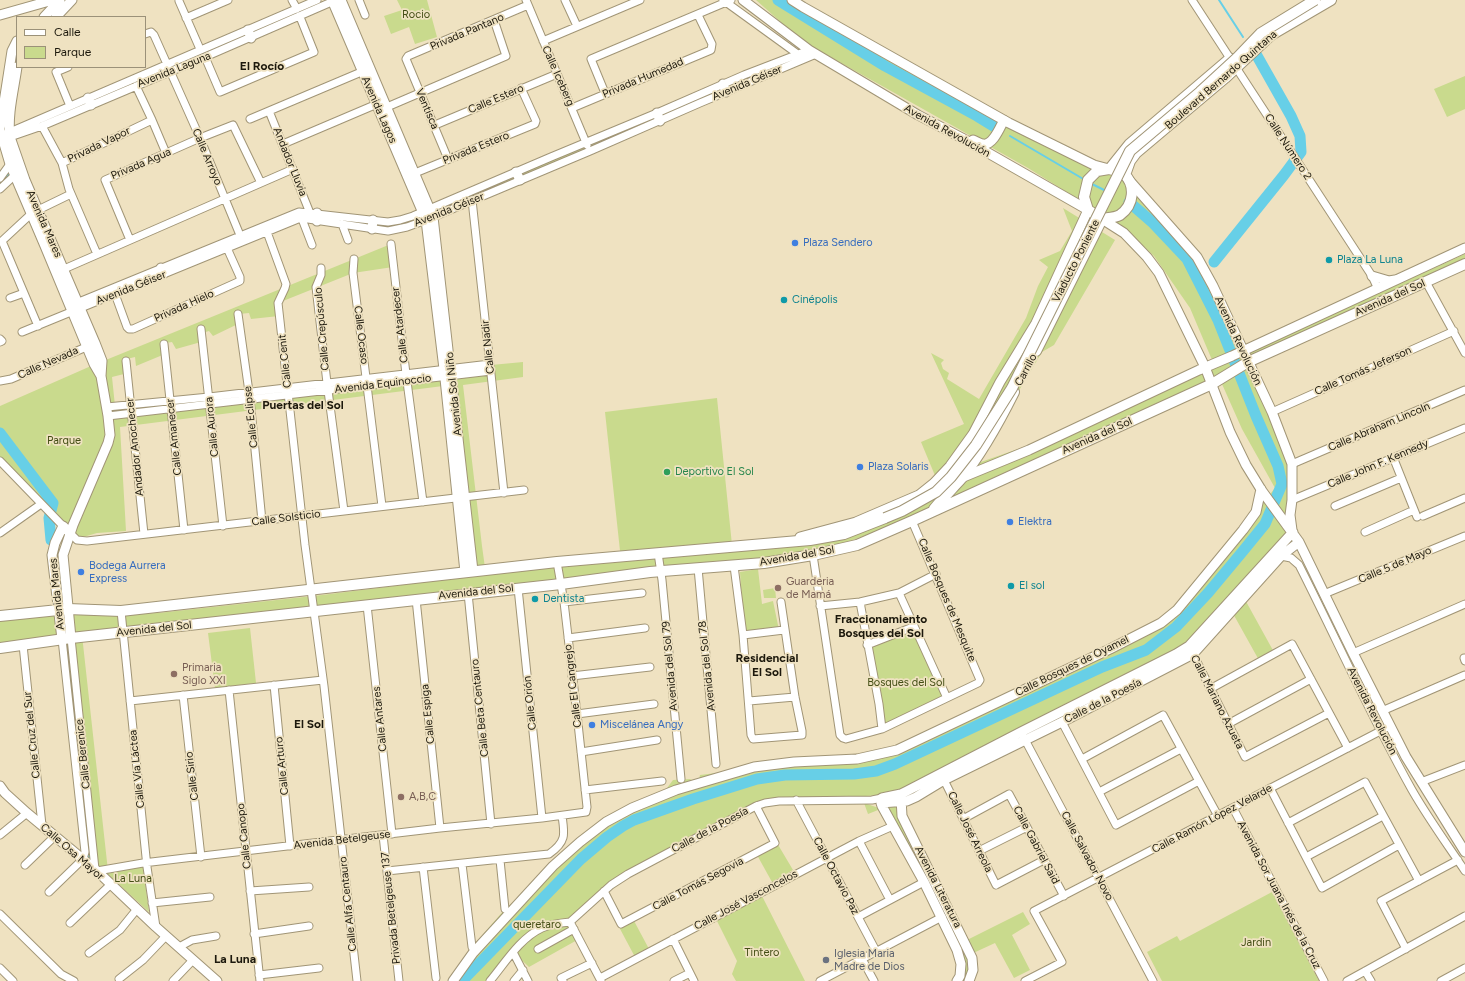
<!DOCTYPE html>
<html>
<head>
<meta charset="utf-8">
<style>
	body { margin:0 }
	#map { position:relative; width:1465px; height:981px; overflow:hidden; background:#efe2c1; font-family:Figtree,sans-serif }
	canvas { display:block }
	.legend { position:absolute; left:16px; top:16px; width:130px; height:52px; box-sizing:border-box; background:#efe2c1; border:1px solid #9b9179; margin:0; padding:5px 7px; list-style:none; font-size:12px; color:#1c180c }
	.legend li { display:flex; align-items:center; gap:8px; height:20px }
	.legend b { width:20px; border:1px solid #9b9179 }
</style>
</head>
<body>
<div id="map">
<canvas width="1465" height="981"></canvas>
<ul class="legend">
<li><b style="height:5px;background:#fff"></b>Calle</li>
<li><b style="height:11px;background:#c9da8d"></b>Parque</li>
</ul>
</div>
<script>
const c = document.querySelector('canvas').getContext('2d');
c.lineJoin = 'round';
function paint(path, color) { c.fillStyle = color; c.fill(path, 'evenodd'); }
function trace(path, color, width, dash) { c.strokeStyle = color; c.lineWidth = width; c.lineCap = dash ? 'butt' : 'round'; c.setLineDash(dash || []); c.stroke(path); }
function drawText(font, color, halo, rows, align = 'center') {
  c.font = font + ' Figtree,sans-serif'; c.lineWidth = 3.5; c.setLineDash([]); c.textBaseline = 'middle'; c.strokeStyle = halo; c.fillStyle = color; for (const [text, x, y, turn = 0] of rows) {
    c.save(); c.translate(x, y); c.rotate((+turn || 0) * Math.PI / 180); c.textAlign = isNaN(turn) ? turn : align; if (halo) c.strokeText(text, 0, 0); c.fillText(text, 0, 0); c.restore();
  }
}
paint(new Path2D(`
	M397 0H427L437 37 415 44 409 27 391 34 384 16 402 10Z
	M756 0H798L958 94 1134 185 1192 245 1247 353 1465 254V259L1250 359 1292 464 1288 539 1291 542 1243 596 1275 654 1260 662 1231 610 1192 652 911 796 896 808 899 817 965 941 1023 912 1030 924 1012 935 1030 970 1014 978 995 943 969 955V972L964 981H957L964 969 883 808 868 814 864 803 879 808 1196 639 901 794 796 800 756 806 628 874 570 922 579 939 529 967 513 952 490 981H452L472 947 505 909 547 873 580 842 661 796 673 780 690 779 698 784 700 775 823 760 915 746 1084 661 1149 635 1201 580 1275 488 1242 429 1218 375 1129 419 930 511 821 552 82 635 108 871 143 866 149 912 100 867 88 854 59 640 0 645V621L56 615 158 613 322 595 465 577 443 386 120 427 126 531 97 533 80 538 0 458V406L91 366 391 244 393 267 353 273 278 303 279 316 251 319 249 313 239 314 240 323 213 336 209 331 202 333 201 342 176 349 172 342 166 343 165 354 136 366 135 357 127 359 128 373 112 377 115 406 444 369 425 197 449 369 523 362V377L463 385 482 546 486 575 621 560 605 412 717 398 732 545 824 536 893 507 936 478 921 442 964 424 931 353 944 360 941 363 943 369 949 373 947 379 979 399 1026 318 1038 286 1048 267 1039 260 1060 251 1072 231 1063 208 1115 240 1054 345 1042 352 975 464 1087 425 1215 367 1190 308 1154 256 1123 227 1028 168 802 41Z
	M777 64 779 68 645 123 437 213 435 209Z
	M1465 76V109L1447 117 1434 89Z
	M758 569 762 604 773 601 779 630 744 634 740 572Z
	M775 588 776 598H764L763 590Z
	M913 627 947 698 882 729 867 645Z
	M250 628 256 683 215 688 208 633Z
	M777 843 793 870 772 882 757 855Z
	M1272 892 1319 981H1162L1147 952 1177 936 1180 941Z
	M762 896 805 981H736L732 974 737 961 717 921Z
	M633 919 649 949 635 957 619 927Z`), '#c9da8d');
trace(new Path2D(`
	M1219 0 1243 37
	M1010 136 1085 180
	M1090 183 1106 191`), '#67cfe7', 2);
trace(new Path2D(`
	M0 183 9 175 14 167`), '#67cfe7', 7);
trace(new Path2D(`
	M778 0 885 66 977 116 995 127
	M1214 262 1284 175 1301 152 1300 136 1291 116 1256 54
	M0 433 53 503 49 518 51 540
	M81 787 89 855
	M462 981 581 859 607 837 623 826 634 820 693 799 757 779 785 775 854 774 876 771 895 764 1102 667 1146 650 1176 627 1208 593 1243 551 1265 524 1282 484 1278 466 1256 416 1218 320 1187 259 1152 222 1129 202`), '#67cfe7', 11);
const street = new Path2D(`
	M292 0 297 9
	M359 0 365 15
	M526 0 587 145
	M565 0 577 26
	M723 0 799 55
	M1192 0 1372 276 1378 289
	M179 1 200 49
	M186 18 228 0
	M145 34 151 32 154 35 200 138 242 240
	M543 41 640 0
	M205 57 220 92 314 52 300 17
	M68 67 56 72 70 106
	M136 86 152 120 166 153
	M605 93 591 59 731 0
	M387 107 506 56 494 20
	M572 108 711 50 712 44 698 15
	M269 111 310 213
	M250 119 366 70
	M435 125 557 74
	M42 126 62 163 69 189 97 254
	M10 132 317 0
	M10 137 42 126 205 57 336 0
	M283 144 377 104
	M448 159 406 59 408 56 528 5
	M62 163 152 120
	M415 173 535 124 536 121 521 88
	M0 178 10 164
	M0 189 15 175
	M472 200 504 493
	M38 210 71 194
	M31 214 2 241 38 326
	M302 219 312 245
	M342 224 348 240
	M267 232 286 284 285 288 278 303 305 545 324 686 357 981
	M130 240 105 180 200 138 233 125 261 183
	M391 244 406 374 423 502
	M354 259 353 273 382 506
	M321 268V275L316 287 327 383 344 511
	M64 269 293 169
	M1426 282 1465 353
	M115 294 127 327 129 329H133L240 281V277L227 248
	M10 298 24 293
	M74 304 299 212 388 222 400 220 413 216 551 157 657 113 744 75 809 50
	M238 314 250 399 262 521
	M201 329 223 526
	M22 332 298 219H308L388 231 407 227 426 220 590 151 700 103 816 54
	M0 339 2 341 0 342
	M164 344 184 530
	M126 361 144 534
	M0 381 11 379 91 345
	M107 407 209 397 490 364
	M1272 412 1454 331
	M108 416 491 371
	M1393 457 1417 517
	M0 461 63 526
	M1292 464 1465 390
	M1292 500 1465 428
	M1335 506 1401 478
	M1423 516 1465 498
	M1365 532 1414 510
	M0 533 41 504
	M70 533 77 540 87 541 524 490
	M658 553 662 580 681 779
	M813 555 840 735 843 738 846 739 882 729 978 683 980 680 912 521
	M1281 556 1291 558 1299 565C1337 640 1371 717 1412 790 1428 818 1447 844 1465 871
	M734 566 743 635 751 735 753 739 802 735V731L795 697 781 602
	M698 568 716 764
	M518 588 542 818
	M468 593 491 824
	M899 593 947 698
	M1324 594 1465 536
	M416 599 440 828
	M564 602 642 593
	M860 602 879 704 882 729
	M367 605 392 834
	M820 606 860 602 899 593 936 574
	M121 611 147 867 156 927
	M743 635 784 630
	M71 638 95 869
	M568 638 645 628
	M23 645 42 825
	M867 645 913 627
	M1191 650 1245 757 1329 713
	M1353 653 1465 604
	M1465 658H1464L1465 661
	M572 676 650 667
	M274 685 290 846
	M1210 689 1292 644 1348 748
	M229 690 260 981
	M183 695 201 857
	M130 701 323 680
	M749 701 795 697
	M1382 711 1465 675
	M577 714 654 704
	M1062 722 1116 825 1199 781
	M1228 724 1311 679
	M1023 736 1153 981
	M581 752 657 740
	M1082 759 1163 715 1218 816
	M944 780 996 885 1044 860
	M1421 782 1465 765
	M1270 788 1322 888 1399 845
	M585 790 662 781
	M1099 792 1181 749
	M796 800 876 951
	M1233 808 1324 981
	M963 819 1009 794 1064 896
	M1288 823 1365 782 1419 881
	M0 835 27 813
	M383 835 399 981
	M859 841 890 900
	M979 851 1027 827
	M1306 857 1383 816
	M500 860 505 909
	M462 864 472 947
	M25 865 55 836
	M423 867 436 978
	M97 871 143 863 440 828 542 818 586 812 587 807 577 714 564 602 557 562
	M387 871 549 854C566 842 565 835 562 816
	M250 891 309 887
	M604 891 621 924 775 843 756 806
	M49 892 83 859 85 852 62 639
	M152 903 210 897
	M0 914 61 974 74 981
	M858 917 924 882
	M570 922 611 885 628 874 756 806 765 803 779 801 872 800 882 798
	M570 922 601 981
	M70 923 110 885
	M254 934 309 926
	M673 939 694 981
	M179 947 192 940 216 936
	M538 949 574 929
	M1406 949 1381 901 1458 860
	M513 952 528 981
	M89 953 120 930 137 909
	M862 959 874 981
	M0 968 13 981
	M1365 971 1371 981
	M259 975 319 968
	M600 978 859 841 893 826
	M119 979 143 960 166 936
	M173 981 193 960
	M490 981C505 963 520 938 542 928 551 924 560 923 570 922
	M514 981 523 970
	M563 981 561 978 592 963
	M674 981 690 973
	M820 981 942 917
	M1025 981 1062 962 1034 911 1390 726
	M1347 981 1465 916
	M1441 981 1465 968`);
const secondary = new Path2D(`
	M332 0 426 220 444 369 465 572
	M341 0 433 217 473 571
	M743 0 809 50 918 115 962 138 1088 210 1036 323 1000 382 973 434 950 466 934 483 919 495 856 522 800 537
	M792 0 803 7 1009 123 1094 165 1109 169 1129 144 1230 58
	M0 15 53 0
	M44 17 60 0
	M56 17 72 0
	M248 30 251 38
	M17 67C14 89 7 115 10 137L25 180 95 343 102 361 101 376 108 416 110 435 108 443 73 525 63 555 71 638
	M723 84 726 92
	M88 98 91 105
	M657 113 660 121
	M0 128 12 51 17 41
	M0 130 10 164 45 246 94 364 101 376
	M973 140C976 141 980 144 983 144 993 146 1000 127 1004 120
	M516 172 520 180
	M1128 179 1197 257 1213 286 1272 412 1292 464V500L1290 515 1292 530
	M317 213V221
	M1102 219 1124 233 1147 257 1159 273 1205 367 1230 432 1246 465 1262 491 1299 542 1353 653 1406 757 1465 852
	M372 229 373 220
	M161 268 163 274
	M1372 276 1389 281 1395 280
	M961 478 1029 450 1199 370 1232 356 1465 248
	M62 639 52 555 55 543 63 526 70 533
	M0 786 5 793 27 813 97 871 156 927 217 981
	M901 798 902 816 972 958 973 970 969 981
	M881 803 907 801 916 797 944 780 1062 722 1193 654 1281 556 1299 542
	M453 981 473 953 553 866 580 842 606 822 632 808 676 790 754 767 794 762 857 759 897 750 1110 649 1161 623 1177 610 1243 530 1256 512 1261 489
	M957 981 960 976 961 964 957 950 924 882 882 806 881 803 882 798 901 794 907 791 1021 732 1176 654 1189 646 1293 532`);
const primary = new Path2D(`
	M1109 169C1114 170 1120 171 1124 174 1136 185 1134 205 1120 215 1115 218 1107 218 1102 219L1088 210 1084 197 1088 180 1097 171Z
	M1125 175 1130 161 1136 153 1225 78 1271 35 1331 0
	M1036 351 1102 219
	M934 509C943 498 952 489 961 479 982 453 999 422 1014 392
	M0 616 68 609 121 611 557 562 810 540 844 534 885 518
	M0 648 71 638 561 584 650 572 764 563 813 555 857 545 912 521 1212 384 1248 362 1465 264`);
trace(street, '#a19576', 9);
trace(secondary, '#a19576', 11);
trace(primary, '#a19576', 12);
trace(street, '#fff', 7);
trace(secondary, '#fff', 9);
trace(primary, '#fff', 10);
const primaryBridge = new Path2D(`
	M885 518 902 511 936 492 951 477 976 445 1012 388 1130 151 1200 92 1237 58 1261 33 1315 0`);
trace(primaryBridge, '#a19576', 12, []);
trace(primaryBridge, '#fff', 10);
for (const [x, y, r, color] of [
	[795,243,4,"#3f7fe0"],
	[1329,260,4,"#0f9aa8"],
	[784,300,4,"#0f9aa8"],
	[860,467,4,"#3f7fe0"],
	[667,472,4,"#2e9e5b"],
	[1010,522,4,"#3f7fe0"],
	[81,572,4,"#3f7fe0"],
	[1011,586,4,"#0f9aa8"],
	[778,588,4,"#8d6e63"],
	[535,599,4,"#0f9aa8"],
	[174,674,4,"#8d6e63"],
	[592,725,4,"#3f7fe0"],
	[401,797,4,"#8d6e63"],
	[826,960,4,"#6b7280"]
]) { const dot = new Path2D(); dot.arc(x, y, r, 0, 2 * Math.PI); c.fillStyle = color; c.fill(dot); trace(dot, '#efe2c1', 1.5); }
drawText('11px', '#444e15', '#efe2c1', [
	["Rocio",416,15],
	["Parque",64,441],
	["Bosques del Sol",906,683],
	["La Luna",133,879],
	["queretaro",537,925],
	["Jardin",1256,943],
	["Tintero",762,953]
]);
drawText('11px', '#1c180c', '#efe2c1', [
	["Privada Pantano",467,32,-23],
	["Avenida Laguna",174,70,-22],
	["Calle Iceberg",558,76,66],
	["Privada Humedad",643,78,-23],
	["Boulevard Bernardo Quintana",1221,80,-41],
	["Avenida Géiser",747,83,-23],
	["Calle Estero",496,99,-23],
	["Ventisca",427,109,67],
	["Avenida Lagos",379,110,66],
	["Avenida Revolución",947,131,29],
	["Privada Vapor",99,145,-26],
	["Calle Número 2",1288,147,57],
	["Privada Estero",476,148,-22],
	["Calle Arroyo",207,157,67],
	["Andador Lluvia",290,162,68],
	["Privada Agua",141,164,-23],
	["Avenida Géiser",449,210,-22],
	["Avenida Mares",44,224,66],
	["Viaducto Poniente",1076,261,-63],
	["Avenida Géiser",131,288,-22],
	["Avenida del Sol",1390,298,-24],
	["Privada Hielo",184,306,-24],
	["Calle Atardecer",400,325,-97],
	["Calle Crepúsculo",322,329,-95],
	["Calle Ocaso",361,335,83],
	["Avenida Revolución",1238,341,65],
	["Calle Nadir",488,347,-96],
	["Calle Cenit",285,361,-96],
	["Calle Nevada",48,363,-24],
	["Carrillo",1026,370,-62],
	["Calle Tomás Jeferson",1363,371,-24],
	["Avenida Equinoccio",383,384,-7],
	["Avenida Sol Niño",454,394,-96],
	["Calle Eclipse",251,417,-96],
	["Calle Aurora",212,427,-96],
	["Calle Abraham Lincoln",1379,427,-23],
	["Avenida del Sol",1097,436,-24],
	["Calle Amanecer",174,437,-96],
	["Andador Anochecer",135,447,-96],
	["Calle John F. Kennedy",1378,464,-23],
	["Calle Solsticio",286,518,-7],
	["Avenida del Sol",797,556,-10],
	["Calle 5 de Mayo",1395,565,-23],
	["Avenida del Sol",476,592,-6],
	["Avenida Mares",57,594,-96],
	["Calle Bosques de Mesquite",947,600,67],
	["Avenida del Sol",154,629,-6],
	["Avenida del Sol 79",670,666,-95],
	["Avenida del Sol 78",707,666,-96],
	["Calle Bosques de Oyamel",1072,666,-26],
	["Calle El Cangrejo",573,686,-97],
	["Calle de la Poesía",1103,701,-27],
	["Calle Mariano Azueta",1217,702,63],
	["Calle Orión",530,703,-96],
	["Calle Beta Centauro",480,708,-96],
	["Avenida Revolución",1372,711,63],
	["Calle Espiga",428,714,-96],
	["Calle Antares",380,719,-96],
	["Calle Cruz del Sur",32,735,-96],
	["Calle Berenice",83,754,-96],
	["Calle Arturo",282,766,-96],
	["Calle Vía Láctea",137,769,-96],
	["Calle Sirio",192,776,-97],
	["Calle Ramón López Velarde",1212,819,-28],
	["Calle de la Poesía",710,830,-28],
	["Calle José Arreola",970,832,64],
	["Calle Canopo",244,836,-96],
	["Avenida Betelgeuse",342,840,-7],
	["Calle Gabriel Said",1036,845,62],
	["Calle Osa Mayor",72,852,41],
	["Calle Salvador Novo",1087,856,62],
	["Calle Octavio Paz",836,876,62],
	["Calle Tomás Segovia",698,884,-28],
	["Avenida Literatura",938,887,63],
	["Avenida Sor Juana Inés de la Cruz",1279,895,62],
	["Calle José Vasconcelos",746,900,-28],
	["Calle Alfa Centauro",348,904,-96],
	["Privada Betelgeuse 137",391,908,-96]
]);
drawText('11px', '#366cbe', '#efe2c1', [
	["Plaza Sendero",803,243],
	["Plaza Solaris",868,467],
	["Elektra",1018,522],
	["Bodega Aurrera",89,566],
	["Express",89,579],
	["Miscelánea Angy",600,725]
], 'left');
drawText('11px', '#0d838f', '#efe2c1', [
	["Plaza La Luna",1337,260],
	["Cinépolis",792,300],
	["El sol",1019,586],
	["Dentista",543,599]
], 'left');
drawText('11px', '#27864d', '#efe2c1', [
	["Deportivo El Sol",675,472]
], 'left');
drawText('11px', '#785e54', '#efe2c1', [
	["Guarderia",786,582],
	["de Mamá",786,595],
	["Primaria",182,668],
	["Siglo XXI",182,681],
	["A,B,C",409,797]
], 'left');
drawText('11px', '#5b616d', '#efe2c1', [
	["Iglesia Maria",834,954],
	["Madre de Dios",834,967]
], 'left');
drawText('bold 12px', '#1c180c', '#efe2c1', [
	["El Rocío",262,66],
	["Puertas del Sol",303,405],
	["Fraccionamiento",881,619],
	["Bosques del Sol",881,633],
	["Residencial",767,658],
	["El Sol",767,672],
	["El Sol",309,724],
	["La Luna",235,959]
]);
</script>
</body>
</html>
